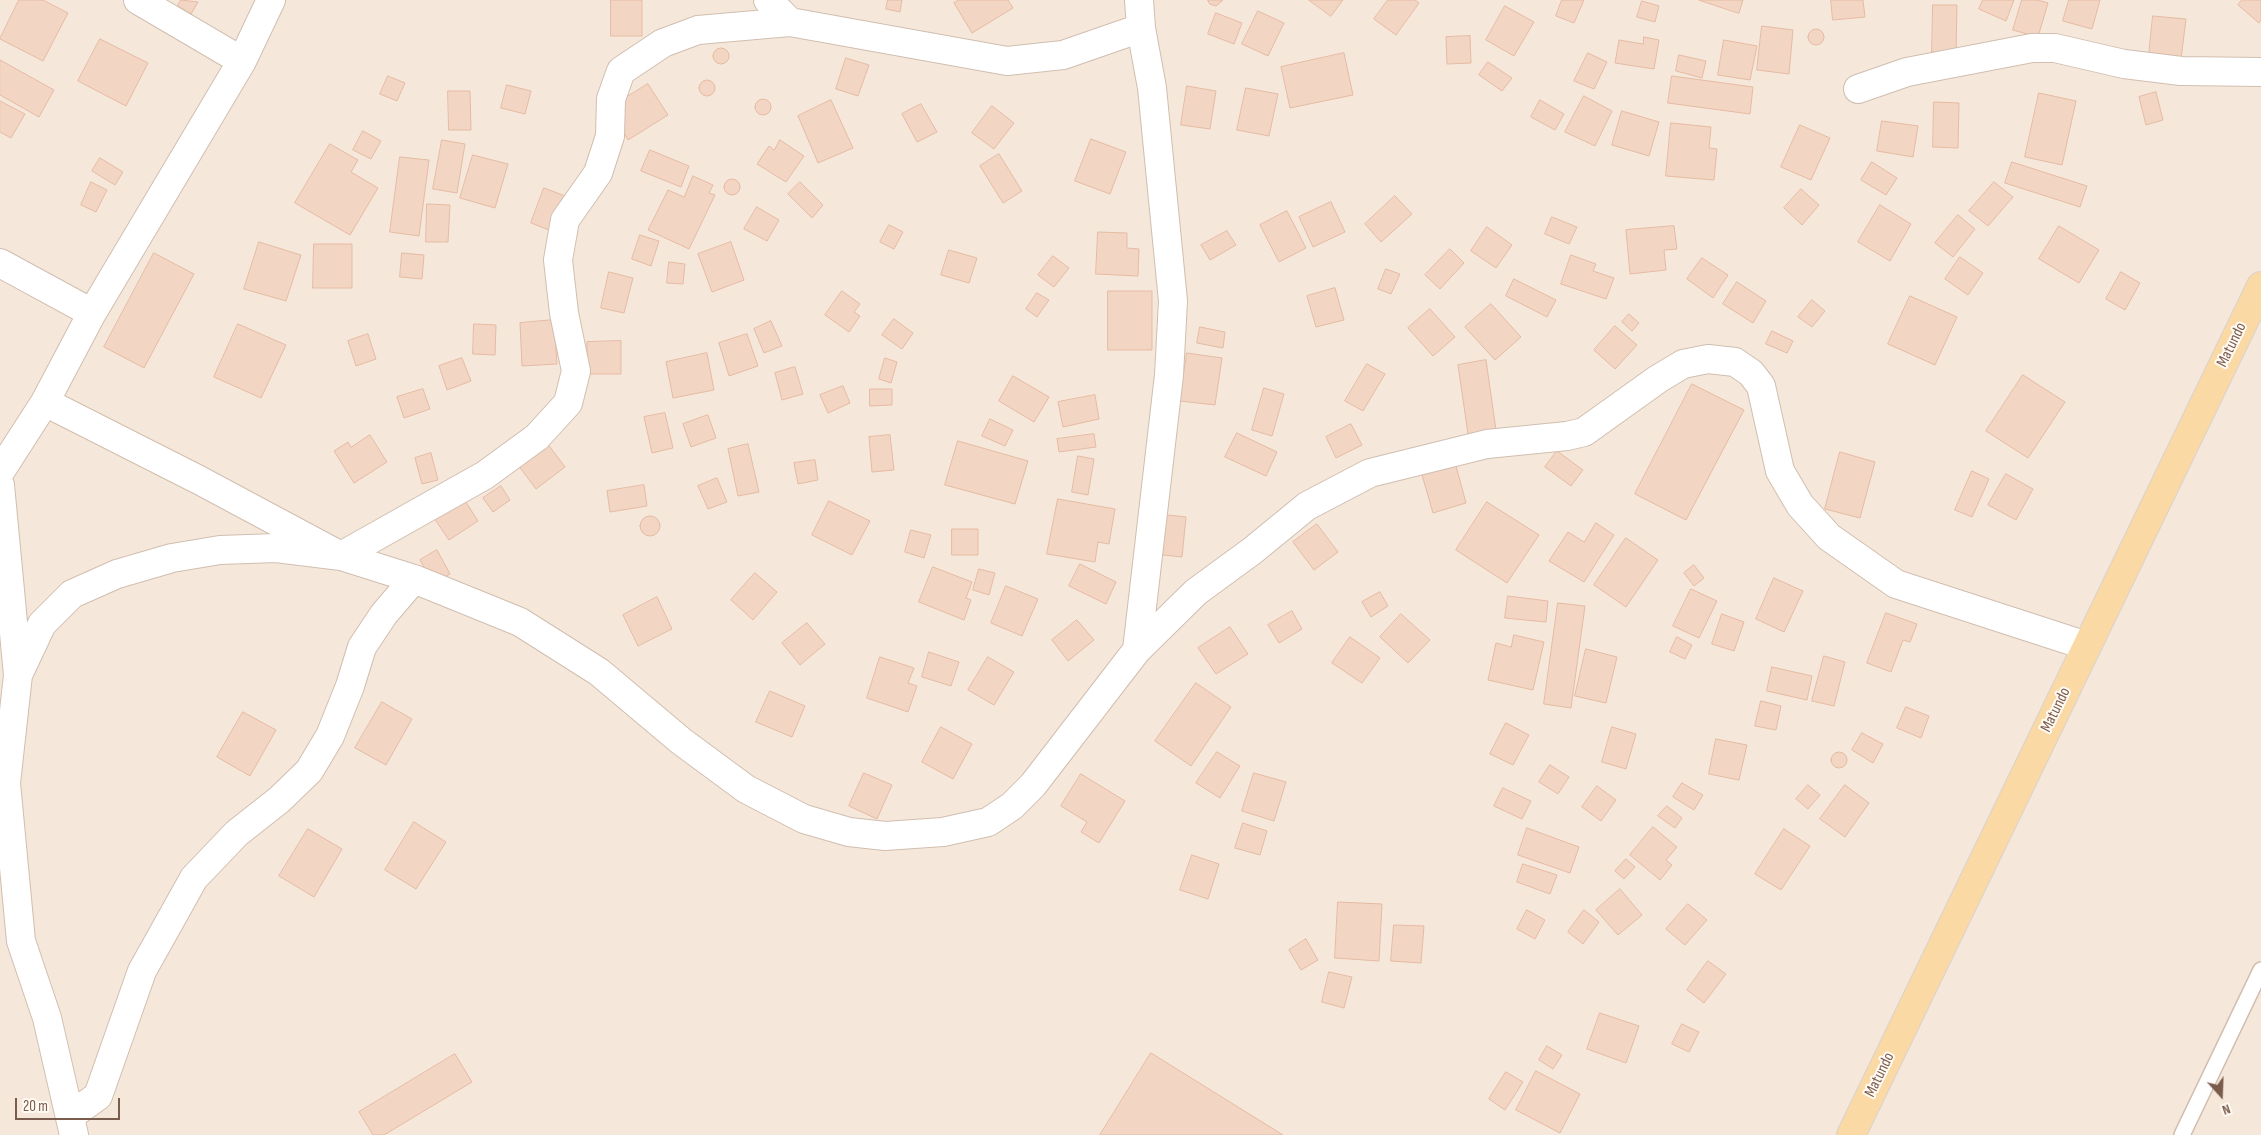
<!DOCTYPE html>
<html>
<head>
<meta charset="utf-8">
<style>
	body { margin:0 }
	#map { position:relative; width:2261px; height:1135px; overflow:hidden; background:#fdf6ec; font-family:"Sofia Sans Condensed",sans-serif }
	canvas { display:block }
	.north { position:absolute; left:2196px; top:1070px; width:50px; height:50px; -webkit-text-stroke:4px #fffaf3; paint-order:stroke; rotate:160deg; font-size:14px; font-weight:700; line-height:20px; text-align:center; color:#7a5c4d }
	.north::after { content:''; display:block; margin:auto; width:18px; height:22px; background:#7a5c4d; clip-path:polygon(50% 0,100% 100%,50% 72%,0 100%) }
	.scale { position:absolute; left:15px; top:1098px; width:105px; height:22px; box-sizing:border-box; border:2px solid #7a5c4d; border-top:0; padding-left:6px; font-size:15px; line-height:18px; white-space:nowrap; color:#7a5c4d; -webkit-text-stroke:4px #fffaf3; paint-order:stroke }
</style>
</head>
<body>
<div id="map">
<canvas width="2261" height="1135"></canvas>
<div class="north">N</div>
<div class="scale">20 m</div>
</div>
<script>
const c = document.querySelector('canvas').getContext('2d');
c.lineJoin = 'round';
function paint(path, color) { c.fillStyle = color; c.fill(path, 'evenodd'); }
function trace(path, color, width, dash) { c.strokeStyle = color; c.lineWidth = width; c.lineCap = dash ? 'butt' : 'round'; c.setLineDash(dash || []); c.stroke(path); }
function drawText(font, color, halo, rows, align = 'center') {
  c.font = font + ' "Sofia Sans Condensed",sans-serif'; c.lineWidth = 4; c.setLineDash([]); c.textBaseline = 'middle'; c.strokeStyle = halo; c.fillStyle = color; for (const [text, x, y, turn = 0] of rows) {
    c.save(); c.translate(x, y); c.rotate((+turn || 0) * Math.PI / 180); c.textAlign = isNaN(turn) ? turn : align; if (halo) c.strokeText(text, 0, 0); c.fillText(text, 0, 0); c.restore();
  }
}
paint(new Path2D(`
	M0 0H2261V1135H0Z`), '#f5e8da');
const building = new Path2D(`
	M19 0H43L68 13 43 61 0 39Z
	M181 0 198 2 191 14 178 6Z
	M611 0H642V36H611Z
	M888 0H902L900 12 886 9Z
	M959 0H1008L1013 8 972 33 954 3Z
	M1208 0H1223L1216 6 1210 4Z
	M1309 0H1343L1331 16Z
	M1388 0H1415L1419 3 1396 35 1374 19Z
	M1562 0H1584L1574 23 1556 16Z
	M1699 0H1743L1739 13Z
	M1831 0H1863L1865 17 1833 20Z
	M1983 0H2014L2006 21 1979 9Z
	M2022 0H2038L2048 3 2038 37 2013 30Z
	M2069 0H2100L2092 29 2063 21Z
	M2242 0H2261V20L2259 23 2238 5Z
	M1642 1 1659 6 1655 22 1637 17Z
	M1933 5H1957L1956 52H1932Z
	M1505 6 1534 22 1514 56 1486 40Z
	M1258 11 1284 23 1268 56 1242 44Z
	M1216 13 1242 23 1234 44 1208 34Z
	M2153 16 2186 19 2181 59 2149 55Z
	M1762 26 1793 30 1789 74 1757 70Z
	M1808 37a8 8 0 1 1 16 0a8 8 0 1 1-16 0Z
	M1470 36 1471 63 1447 64 1446 37Z
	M1644 37 1659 40 1654 69 1615 63 1619 40 1643 44Z
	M100 39 148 63 126 106 78 81Z
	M1724 40 1757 46 1750 80 1718 75Z
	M713 56a8 8 0 1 1 16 0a8 8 0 1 1-16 0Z
	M1344 53 1353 95 1290 108 1281 67Z
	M1588 53 1607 62 1594 89 1574 81Z
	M1679 55 1706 61 1702 78 1676 71Z
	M846 58 869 65 858 96 836 89Z
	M0 60 54 90 39 117 0 95Z
	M1488 62 1512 78 1502 91 1479 75Z
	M388 76 405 83 397 101 380 94Z
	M1672 76 1753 87 1750 114 1668 103Z
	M699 88a8 8 0 1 1 16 0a8 8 0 1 1-16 0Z
	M648 84 668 115 628 140 609 108Z
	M507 85 531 91 525 114 501 108Z
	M1187 86 1216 91 1210 129 1181 125Z
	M1246 88 1278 94 1269 136 1237 130Z
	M448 91H470L471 130H449Z
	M2156 92 2163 120 2146 125 2139 97Z
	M2039 93 2076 101 2062 165 2025 157Z
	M1584 96 1612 111 1595 146 1565 132Z
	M755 107a8 8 0 1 1 16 0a8 8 0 1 1-16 0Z
	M831 100 853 148 818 163 798 116Z
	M1540 100 1564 114 1555 130 1531 117Z
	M0 101 25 114 11 138 0 132Z
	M1934 102 1959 103 1958 148 1933 147Z
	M921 104 937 132 917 142 902 114Z
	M992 106 1014 123 994 149 972 133Z
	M1622 111 1659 122 1649 156 1612 145Z
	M1882 121 1918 126 1913 157 1877 151Z
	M1671 123 1711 127 1709 148 1717 149 1714 180 1666 176Z
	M1800 125 1830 138 1811 180 1781 167Z
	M363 131 381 141 371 159 353 150Z
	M1091 139 1126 152 1110 194 1075 181Z
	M442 140 465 144 457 193 433 189Z
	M780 140 804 156 786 182 757 164 769 146 774 150Z
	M330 144 358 160 351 172 378 188 350 235 295 203Z
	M650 150 689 166 681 187 641 171Z
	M999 154 1022 191 1003 203 980 166Z
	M473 155 508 164 495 208 460 198Z
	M400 157 429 160 419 236 390 232Z
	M100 158 123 172 115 185 92 171Z
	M1872 162 1897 178 1886 195 1861 180Z
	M2012 162 2087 186 2080 207 2005 183Z
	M693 176 713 185 709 193 715 195 689 249 648 230 668 190 684 197Z
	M724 187a8 8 0 1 1 16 0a8 8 0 1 1-16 0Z
	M91 182 107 190 96 212 81 205Z
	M800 182 823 205 812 218 788 194Z
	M1994 182 2013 197 1988 226 1969 211Z
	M544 188 568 197 554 232 531 223Z
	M1801 189 1819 205 1802 225 1784 208Z
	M1395 196 1412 214 1381 242 1365 224Z
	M1331 202 1345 232 1313 247 1299 217Z
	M427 204 450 205 448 242H426Z
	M1880 205 1911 224 1890 261 1858 242Z
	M757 207 779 220 767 241 744 229Z
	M1287 211 1306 248 1279 262 1260 225Z
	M1958 215 1975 229 1953 257 1935 243Z
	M1552 217 1577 227 1569 244 1545 234Z
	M889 225 903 232 894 249 880 242Z
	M1674 226 1677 249 1664 250 1666 270 1630 274 1626 230Z
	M2059 226 2099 250 2079 283 2039 259Z
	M1487 227 1512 245 1496 268 1471 251Z
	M1227 231 1236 245 1210 260 1201 245Z
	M1098 232 1127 233V248L1139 249 1138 276 1096 274Z
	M640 235 659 241 651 266 632 259Z
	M259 242 301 255 286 301 244 289Z
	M731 242 744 280 712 292 698 254Z
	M314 244H352V288H313Z
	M1450 249 1464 263 1440 289 1425 275Z
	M949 250 977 258 969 283 941 275Z
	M154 253 194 274 144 368 104 347Z
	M402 253 424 255 422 279 400 277Z
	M1571 255 1596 264 1593 271 1614 278 1606 299 1561 284Z
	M1053 256 1069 268 1054 287 1038 275Z
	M1960 257 1983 273 1968 295 1945 279Z
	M1702 258 1728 275 1713 298 1687 279Z
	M669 262 685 264 683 284 667 283Z
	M1386 269 1400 274 1391 294 1378 289Z
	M609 272 633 278 624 313 601 308Z
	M2121 272 2140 283 2125 310 2106 299Z
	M1514 279 1556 300 1547 317 1506 296Z
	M1737 282 1766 301 1753 323 1723 304Z
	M1335 288 1344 320 1316 327 1307 296Z
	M842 291 860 304 854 312 860 316 849 332 825 315Z
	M1108 291H1152V350H1108Z
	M1037 293 1049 300 1037 317 1026 309Z
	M1910 296 1957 317 1935 365 1888 344Z
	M1812 300 1825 311 1812 327 1798 317Z
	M1491 304 1521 337 1495 360 1465 327Z
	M1430 309 1455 337 1433 356 1408 328Z
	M1629 314 1639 323 1632 331 1622 322Z
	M894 319 913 333 902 349 882 335Z
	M554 320 557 364 522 366 520 323Z
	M771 321 782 346 764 353 754 329Z
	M238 324 286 345 261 398 214 377Z
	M474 324 496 325 495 355 473 354Z
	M1615 326 1637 345 1615 369 1594 350Z
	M1200 327 1225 332 1223 348 1197 343Z
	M1772 331 1793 341 1787 353 1766 344Z
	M368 334 376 359 356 366 348 341Z
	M747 334 758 366 729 376 719 343Z
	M621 341V374H587V342Z
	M707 353 714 390 673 398 666 362Z
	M1187 353 1222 358 1215 405 1180 401Z
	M462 358 471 381 447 390 439 366Z
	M885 358 897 362 891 383 879 379Z
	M1486 360 1496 430 1468 434 1458 365Z
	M1367 364 1385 374 1363 411 1345 401Z
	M795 367 803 394 782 400 775 373Z
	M2023 375 2065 402 2028 458 1986 431Z
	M1013 376 1049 397 1034 422 999 401Z
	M1692 384 1744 410 1686 520 1635 494Z
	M843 386 850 403 828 413 820 395Z
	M1264 388 1284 394 1272 436 1252 430Z
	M423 389 430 409 404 418 397 397Z
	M870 389H892V405L870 406Z
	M1095 395 1099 419 1063 427 1058 402Z
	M665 413 673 448 652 453 644 417Z
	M708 415 716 438 691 447 683 424Z
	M990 419 1013 430 1005 446 982 436Z
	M1351 424 1362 445 1336 458 1326 437Z
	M1237 433 1277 452 1266 476 1225 457Z
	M1094 434 1096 447 1059 452 1057 439Z
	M370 435 387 462 354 483 334 451 348 442 351 447Z
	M890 435 894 470 872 472 869 437Z
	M958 441 1028 461 1015 504 945 485Z
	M547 443 565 467 536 489 518 465Z
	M748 444 759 492 738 496 728 449Z
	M1557 451 1583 470 1571 486 1545 467Z
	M1840 452 1875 462 1860 518 1825 509Z
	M431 453 438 480 422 484 415 458Z
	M1078 456 1094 459 1088 495 1072 492Z
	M815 460 818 480 798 484 794 463Z
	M1456 466 1466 503 1433 513 1422 475Z
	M1972 471 1989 479 1972 517 1955 510Z
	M2006 474 2033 489 2016 520 1988 505Z
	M717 478 727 502 708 509 698 486Z
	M644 485 647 506 610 512 607 491Z
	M501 486 510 500 493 512 483 498Z
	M462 496 478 521 449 540 432 515Z
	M1058 499 1115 509 1109 544 1098 542 1095 562 1047 554Z
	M829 501 870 521 852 555 812 535Z
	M1487 502 1539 535 1507 583 1456 550Z
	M1159 514 1186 517 1182 557 1154 554Z
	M640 526a10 10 0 1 1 20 0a10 10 0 1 1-20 0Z
	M1596 523 1614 535 1584 582 1549 561 1568 532 1584 542Z
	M1317 524 1338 552 1314 570 1293 542Z
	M952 529H978V555H952Z
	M911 530 931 535 924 558 905 552Z
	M1626 538 1658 560 1626 607 1594 585Z
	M437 550 450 574 433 583 420 560Z
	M1080 564 1116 582 1106 604 1069 586Z
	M1694 565 1704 578 1694 586 1684 573Z
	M933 567 972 582 966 598 971 600 964 620 919 602Z
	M979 569 995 573 989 595 973 590Z
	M755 573 777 592 753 620 731 600Z
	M1774 578 1803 591 1784 632 1756 619Z
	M1006 586 1038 599 1022 636 991 623Z
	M1691 589 1717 601 1699 638 1673 626Z
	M1380 592 1388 606 1371 617 1362 602Z
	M1508 596 1548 601 1546 622 1505 618Z
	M657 597 672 629 638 646 623 615Z
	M1558 603 1585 606 1571 708 1544 704Z
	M1292 611 1302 629 1279 643 1268 625Z
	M1886 613 1917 624 1910 642 1903 640 1891 672 1867 663Z
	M1401 614 1430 640 1408 663 1380 637Z
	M1722 614 1744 622 1734 651 1712 644Z
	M1077 620 1094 640 1068 661 1052 640Z
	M807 623 825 644 800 665 782 643Z
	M1230 627 1248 654 1216 674 1198 648Z
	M1514 635 1544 642 1533 690 1488 680 1496 643 1511 647Z
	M1350 637 1380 658 1362 683 1332 663Z
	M1677 637 1692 645 1685 659 1670 652Z
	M1586 649 1617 657 1606 703 1575 696Z
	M929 652 959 662 951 686 922 677Z
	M1824 656 1845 662 1834 706 1812 701Z
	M880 657 914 668 908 683 917 686 908 712 867 698Z
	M988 657 1014 672 994 705 968 690Z
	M1772 667 1812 676 1807 700 1767 691Z
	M1196 683 1231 707 1191 766 1155 741Z
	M770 691 805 706 792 737 756 722Z
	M1761 701 1781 706 1776 730 1755 726Z
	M382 702 412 719 386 765 355 748Z
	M1906 707 1929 716 1921 738 1897 728Z
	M243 712 276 730 250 776 217 757Z
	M1506 723 1529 735 1513 765 1490 754Z
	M941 727 972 744 953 779 922 762Z
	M1612 727 1636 734 1626 769 1602 762Z
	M1862 733 1883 744 1873 763 1852 750Z
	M1716 739 1747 745 1739 780 1709 774Z
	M1217 752 1240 766 1220 798 1196 783Z
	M1831 760a8 8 0 1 1 16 0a8 8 0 1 1-16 0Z
	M1550 765 1569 777 1558 794 1539 782Z
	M864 773 892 785 877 819 849 806Z
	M1254 773 1286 782 1274 821 1242 811Z
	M1081 774 1125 801 1099 843 1081 832 1087 822 1061 806Z
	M1682 783 1703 795 1694 810 1673 797Z
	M1808 785 1820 795 1808 809 1796 799Z
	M1845 785 1869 803 1845 837 1820 819Z
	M1597 786 1616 800 1601 821 1582 807Z
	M1503 788 1531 801 1522 819 1494 806Z
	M1667 806 1682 818 1675 828 1658 816Z
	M414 822 446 842 416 889 385 870Z
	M1243 823 1267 831 1260 855 1235 848Z
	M1653 827 1677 847 1666 860 1672 865 1660 880 1630 855Z
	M1527 828 1579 847 1570 873 1518 855Z
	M308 829 342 849 314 897 279 876Z
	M1784 829 1810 846 1781 890 1755 874Z
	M1192 855 1219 864 1208 899 1180 890Z
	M1626 859 1635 867 1624 879 1615 871Z
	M1523 864 1557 875 1550 894 1517 882Z
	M1620 889 1642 915 1618 935 1596 910Z
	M1338 902 1382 904 1379 961 1335 958Z
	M1688 904 1707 920 1685 945 1666 929Z
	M1527 910 1545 920 1535 939 1517 929Z
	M1584 910 1599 922 1583 944 1568 932Z
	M1394 925 1424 926 1421 963 1391 961Z
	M1306 939 1318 960 1301 970 1289 950Z
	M1708 961 1726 974 1704 1003 1687 990Z
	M1329 972 1352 977 1344 1008 1322 1002Z
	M1600 1013 1639 1026 1626 1063 1587 1049Z
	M1682 1024 1699 1032 1689 1052 1672 1044Z
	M1547 1046 1562 1055 1553 1069 1539 1060Z
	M1151 1053 1283 1135H1100Z
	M455 1054 472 1082 384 1135H373L359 1112Z
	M1536 1071 1580 1094 1560 1133 1516 1110Z
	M1506 1072 1523 1082 1505 1110 1489 1099Z`);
paint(building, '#f3d5c3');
trace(building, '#e6bba3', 1);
const service = new Path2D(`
	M2182 1135 2261 970`);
const minor = new Path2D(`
	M138 0 242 61
	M768 0 790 22
	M1858 89 1907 72 2032 48H2055L2124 64 2181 71 2261 72
	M0 263 92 313
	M45 402 199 480 341 556 414 579 520 622 599 672 681 741 746 789 804 819 849 832 885 836 943 832 988 822 1012 806 1033 785 1137 650 1169 375 1173 301 1152 88 1141 28 1139 0
	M0 472 45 402 92 313 242 61 271 0
	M0 485 18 675 6 783 21 941 47 1018 74 1135
	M1137 650 1196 592 1252 551 1307 506 1370 473 1487 444 1567 436 1584 432 1658 379 1683 364 1708 359 1735 362 1751 373 1761 386 1780 471 1800 505 1829 537 1896 584 2087 646
	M18 675 42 624 72 594 117 574 172 558 220 550 276 548 341 556 485 475 537 437 568 403 576 371 564 313 558 260 565 220 598 173 610 136 611 99 621 71 663 43 698 30 790 22 1007 61 1063 55 1141 28
	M70 1116 98 1096 142 971 194 878 237 833 279 800 309 771 330 736 350 686 362 647 384 614 414 579`);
const primary = new Path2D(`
	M1851 1135 2261 286`);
trace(service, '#d1beb0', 18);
trace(minor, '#d1beb0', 30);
trace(primary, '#dad1cd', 30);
trace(service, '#fff', 15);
trace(minor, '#fff', 28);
trace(primary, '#fbd9a5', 28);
drawText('16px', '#7a5c4d', '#fffaf3', [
	["Matundo",2232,345,-64],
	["Matundo",2056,710,-64],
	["Matundo",1880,1075,-64]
]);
</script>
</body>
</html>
